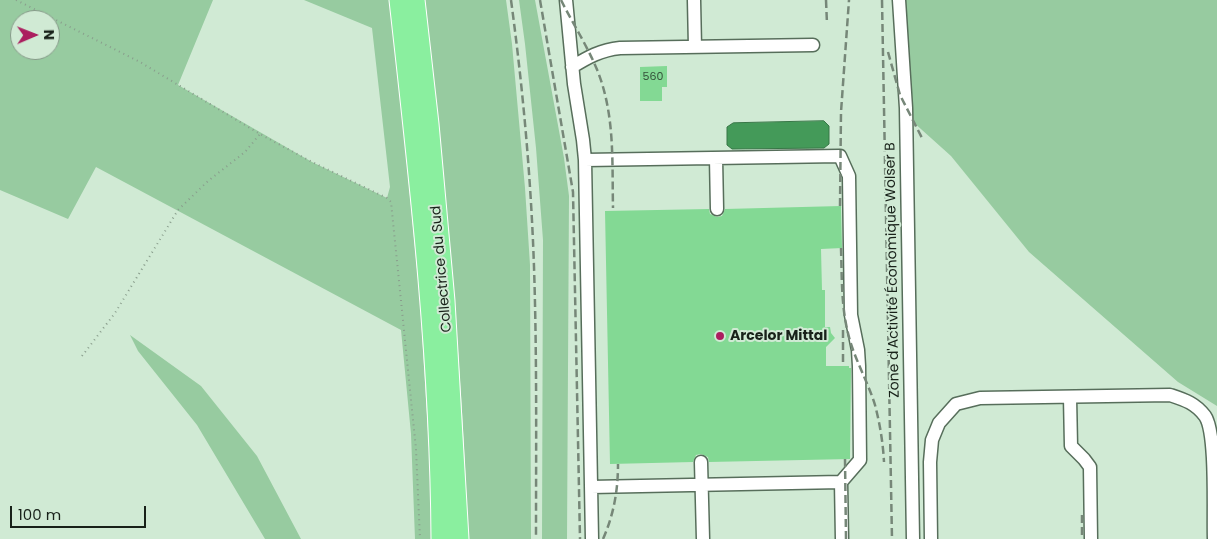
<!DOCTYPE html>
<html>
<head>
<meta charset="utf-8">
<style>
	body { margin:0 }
	#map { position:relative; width:1217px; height:539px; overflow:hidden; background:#d0ead4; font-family:Poppins,sans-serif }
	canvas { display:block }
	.north { position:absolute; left:10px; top:10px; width:50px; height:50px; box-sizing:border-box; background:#d0ead4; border:1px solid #869a89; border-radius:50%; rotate:89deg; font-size:14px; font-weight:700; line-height:20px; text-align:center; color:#182119 }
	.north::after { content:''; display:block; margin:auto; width:18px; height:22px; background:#ab1f5f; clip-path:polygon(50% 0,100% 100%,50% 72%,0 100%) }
	.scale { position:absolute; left:10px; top:506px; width:136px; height:22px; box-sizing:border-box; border:2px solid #182119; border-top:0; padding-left:6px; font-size:15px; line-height:18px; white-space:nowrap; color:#182119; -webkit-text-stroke:4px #d0ead4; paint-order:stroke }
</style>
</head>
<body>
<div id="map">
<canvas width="1217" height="539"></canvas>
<div class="north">N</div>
<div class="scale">100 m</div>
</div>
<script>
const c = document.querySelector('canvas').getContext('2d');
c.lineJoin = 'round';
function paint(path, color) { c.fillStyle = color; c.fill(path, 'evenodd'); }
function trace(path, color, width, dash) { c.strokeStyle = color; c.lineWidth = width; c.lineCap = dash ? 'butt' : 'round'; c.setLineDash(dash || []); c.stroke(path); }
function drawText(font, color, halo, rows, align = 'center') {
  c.font = font + ' Poppins,sans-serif'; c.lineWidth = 4; c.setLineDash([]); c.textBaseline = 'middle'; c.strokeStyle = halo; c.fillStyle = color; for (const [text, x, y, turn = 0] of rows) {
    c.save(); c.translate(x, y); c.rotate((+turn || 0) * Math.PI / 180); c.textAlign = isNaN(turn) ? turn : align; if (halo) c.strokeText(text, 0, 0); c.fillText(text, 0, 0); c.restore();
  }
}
paint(new Path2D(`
	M0 0H213L178 85 312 162 387 198 390 187 372 28 304 0H390L404 133 420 301 433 513 432 539H415L411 434 401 330 96 167 68 219 0 190ZM20 20H50V50H20Z
	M425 0H506L512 44 525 188 530 265 531 539H468C462 359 445 179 425 0Z
	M519 0H535L564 158 569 196 567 539H542L543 240 536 148 525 44Z
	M903 0H1217V406L1178 382 1029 252 951 156 912 121Z
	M130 335 201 386 257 456 301 539H265L197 425 138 351Z`), '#97cba0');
const water = new Path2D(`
	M824 121 829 126V144L824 148 732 149 727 145V127L733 123Z`);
paint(water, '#449a59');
trace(water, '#377646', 1);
paint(new Path2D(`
	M667 66V87H662V101H640V67Z
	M841 206 842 248 821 249 822 290H825V327H830L831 333 835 338 826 347V366H849V368H851L850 459 709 462 708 457 701 454 696 455 693 462 610 464 605 211 709 209 710 214 717 217 722 216 725 209Z`), '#83d994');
const minor = new Path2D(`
	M566 0 574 84 583 140 585 160 592 539
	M694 0 695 47
	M899 0 906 108 913 539
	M572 67C588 57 601 50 620 48L813 45
	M716 158 717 209
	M585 160 840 156 849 176 851 315 858 350 859 366 860 460 841 482
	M1070 397 1071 446 1084 459 1090 467 1091 539
	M701 462 703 539
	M591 487 841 482 842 539
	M931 539 930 462 932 440 939 423 956 404 980 398 1170 395C1185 400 1195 403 1205 416 1217 433 1213 515 1214 539`);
const highway = new Path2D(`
	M399 0C419 178 440 360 441 539
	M415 0 429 124 445 301 459 539`);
trace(minor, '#576e5b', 15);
trace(highway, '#fff', 21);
trace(new Path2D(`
	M16 0 140 62 260 134 312 162 387 198 391 202 416 449 420 539
	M82 356 115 313 178 210 208 181 245 152 260 134`), '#899d8c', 2, [1, 4]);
trace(minor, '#fff', 12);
trace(highway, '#8aef9f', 19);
trace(new Path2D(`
	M511 0C523 89 531 178 534 267 537 358 536 448 536 539
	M540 0 573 192 580 539
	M561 0C573 24 588 47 598 72 615 116 612 162 613 208
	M826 0 827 24
	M882 0 892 539
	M888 52 900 95 922 138
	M840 206 841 112 849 0
	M841 248C842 278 841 308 849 337 855 360 868 382 875 405 880 424 883 443 884 462
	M843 330V366
	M845 459 846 539
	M1082 515V539
	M603 539C614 514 618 490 618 464`), '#768778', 2.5, [8, 4]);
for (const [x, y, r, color] of [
	[720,336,5,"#ab1f5f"]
]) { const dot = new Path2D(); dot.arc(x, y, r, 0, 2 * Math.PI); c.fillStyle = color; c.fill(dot); trace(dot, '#d0ead4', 2); }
drawText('11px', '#334f38', null, [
	["560",653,77]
]);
drawText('14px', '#182119', '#d0ead4', [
	["Collectrice du Sud",442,269,-95],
	["Zone d'Activité Économique Wolser B",893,270,-91]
]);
drawText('bold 14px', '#182119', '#d0ead4', [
	["Arcelor Mittal",730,336]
], 'left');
</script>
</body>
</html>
